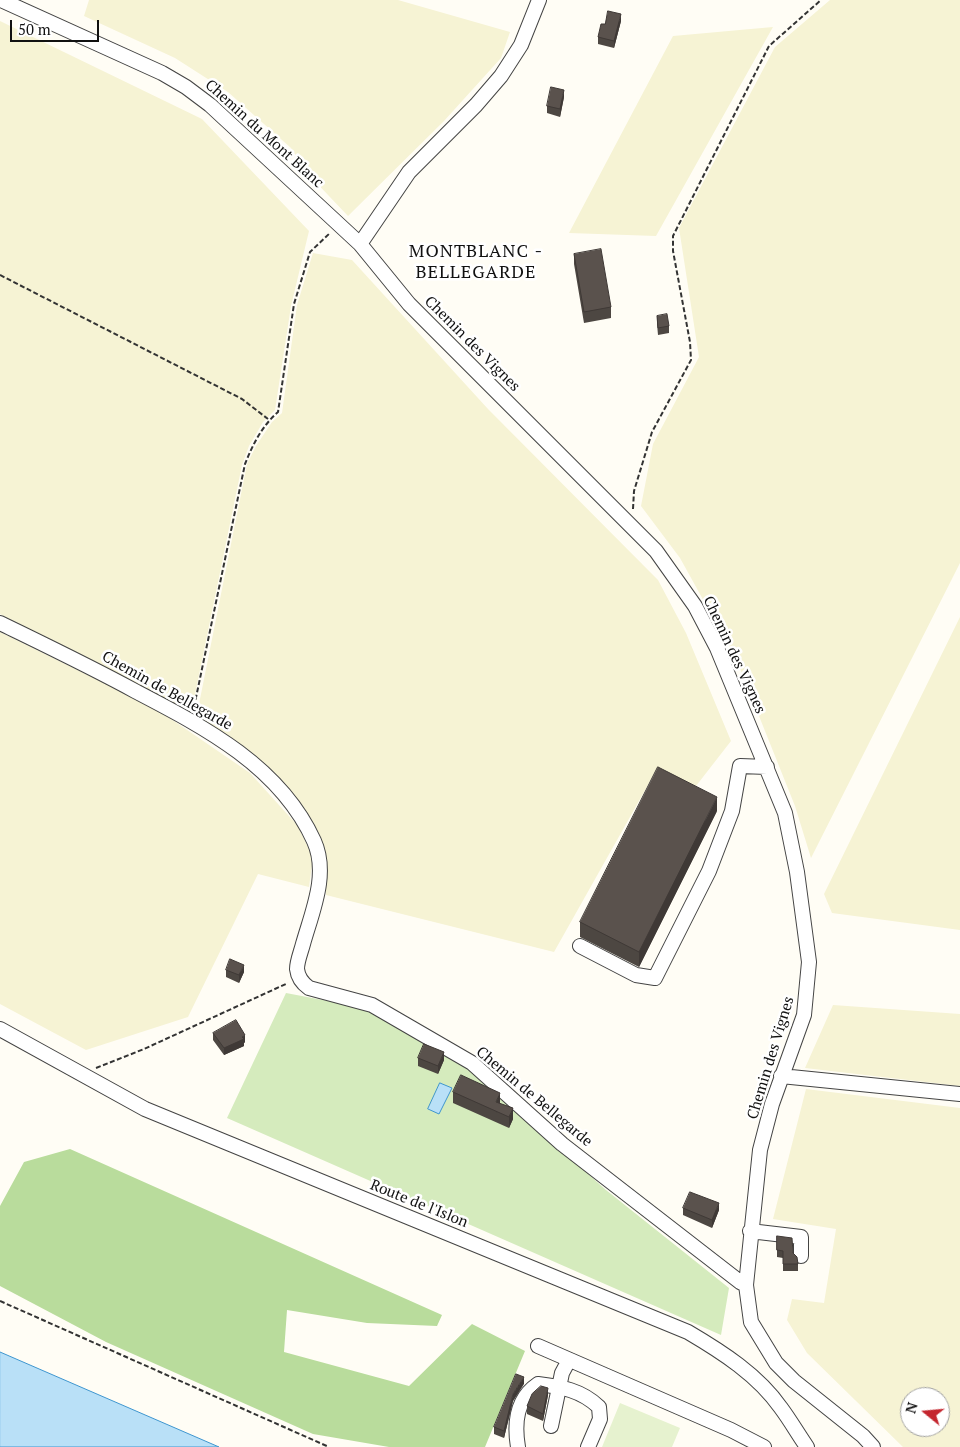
<!DOCTYPE html>
<html>
<head>
<meta charset="utf-8">
<style>
	body { margin:0 }
	#map { position:relative; width:960px; height:1447px; overflow:hidden; background:#fffdf5; font-family:"PT Serif",serif }
	canvas { display:block }
	.north { position:absolute; left:900px; top:1387px; width:50px; height:50px; box-sizing:border-box; background:#fff; border:1px solid #a0a0a0; border-radius:50%; rotate:287deg; font-size:14px; font-weight:700; line-height:20px; text-align:center; color:#111 }
	.north::after { content:''; display:block; margin:auto; width:18px; height:22px; background:#c4262e; clip-path:polygon(50% 0,100% 100%,50% 72%,0 100%) }
	.scale { position:absolute; left:10px; top:20px; width:89px; height:22px; box-sizing:border-box; border:2px solid #111; border-top:0; padding-left:6px; font-size:15px; line-height:18px; white-space:nowrap; color:#111; -webkit-text-stroke:4px #fff; paint-order:stroke }
</style>
</head>
<body>
<div id="map">
<canvas width="960" height="1447"></canvas>
<div class="north">N</div>
<div class="scale">50 m</div>
</div>
<script>
const c = document.querySelector('canvas').getContext('2d');
c.lineJoin = 'round';
function paint(path, color) { c.fillStyle = color; c.fill(path, 'evenodd'); }
function trace(path, color, width, dash) { c.strokeStyle = color; c.lineWidth = width; c.lineCap = dash ? 'butt' : 'round'; c.setLineDash(dash || []); c.stroke(path); }
function drawText(font, color, halo, rows, align = 'center') {
  c.font = font + ' "PT Serif",serif'; c.lineWidth = 5; c.setLineDash([]); c.textBaseline = 'middle'; c.strokeStyle = halo; c.fillStyle = color; for (const [text, x, y, turn = 0] of rows) {
    c.save(); c.translate(x, y); c.rotate((+turn || 0) * Math.PI / 180); c.textAlign = isNaN(turn) ? turn : align; if (halo) c.strokeText(text, 0, 0); c.fillText(text, 0, 0); c.restore();
  }
}
paint(new Path2D(`
	M89 0H398L510 32 501 58 444 121 348 216 309 175 291 148 228 92 175 58 84 16Z
	M830 0H960V563L811 858 795 806 737 661 680 558 641 506 653 444 699 357 679 228 775 47Z
	M0 21 202 119 309 231 291 306 275 410 263 422 249 446 242 465 193 704 189 711 0 614Z
	M773 27 656 236 569 233 673 36Z
	M313 253 352 260 488 409 658 580 686 633 731 741 696 786 657 769 554 952 326 895 324 859 258 761 194 713 199 704 247 464 256 446 272 422 282 413 297 305Z
	M960 617V930L832 913 824 894Z
	M0 632 155 708 250 773 298 826 313 858 309 887 258 874 188 1017 86 1050 0 1004Z
	M833 1005 960 1014V1086L805 1068Z
	M806 1089 960 1108V1447H903L807 1353 787 1320 792 1299 824 1303 836 1229 773 1219ZM910 1397H940V1427H910Z`), '#f6f3d4');
paint(new Path2D(`
	M286 993 370 1009 471 1069 606 1190 729 1288 721 1335 227 1118Z`), '#d5ebbd');
paint(new Path2D(`
	M70 1149 442 1315 437 1326 367 1323 287 1310 284 1352 409 1386 472 1324 525 1351 485 1447H389L313 1434 106 1342 0 1286V1206L24 1162Z`), '#b9dc9c');
paint(new Path2D(`
	M620 1403 680 1428 672 1447H602Z`), '#e6f2cf');
const water = new Path2D(`
	M440 1083 452 1088 439 1114 428 1109Z
	M0 1352 219 1447H0Z`);
paint(water, '#b9e0f7');
trace(water, '#3f96cf', 1);
const minor = new Path2D(`
	M1 0 162 73 186 87 210 105 360 244 409 304 656 551 695 606 717 648 785 813 797 872 809 962 804 1015 772 1104 760 1150 746 1285 751 1322 776 1363 794 1381 863 1436 873 1447
	M360 244 409 172 476 105 501 76 521 45 539 0
	M0 623C45 645 91 667 135 691 204 727 280 766 314 841 329 874 312 912 303 944 301 952 297 961 297 969 298 978 302 983 309 988L372 1005 472 1063 562 1144 740 1282 746 1285
	M580 946 636 975 655 978 709 871 732 811 740 766 767 767
	M0 1029 145 1109 688 1332C722 1352 758 1375 781 1408 790 1420 798 1434 807 1447
	M781 1076 960 1094
	M750 1231 801 1237V1256
	M538 1346 731 1430 764 1447
	M551 1426 562 1373 569 1360
	M518 1447C514 1423 516 1399 538 1384 562 1387 581 1390 599 1407L600 1419 588 1447`);
trace(minor, '#444', 16);
trace(new Path2D(`
	M0 275 242 399 268 419
	M633 509 634 491 652 432 691 360 690 342 673 251V236L769 46 821 0
	M194 707 245 464C253 444 262 426 278 412L294 304 310 252 330 233
	M96 1068 144 1049 288 983
	M0 1301 329 1447`), '#333', 2, [5, 2.5]);
trace(minor, '#fff', 14);
paint(new Path2D(`
	M621 21 614 48 598 44V37L605 24Z
	M564 97 560 117 547 113V106Z
	M574 254 611 307V318L584 323 574 264Z
	M657 316 669 326V333L658 335 657 324Z
	M717 811 639 967 580 937V922Z
	M226 970 244 972 239 983 226 977Z
	M213 1033 245 1042 244 1043V1046L224 1055 213 1040Z
	M418 1058 444 1060 438 1074 418 1066Z
	M453 1092 500 1103 513 1119 509 1128 453 1103Z
	M683 1208 719 1210 712 1228 683 1215Z
	M777 1236 793 1253 798 1264V1271H783V1258L777 1257Z
	M524 1384 513 1401 504 1438 494 1434V1427Z
	M548 1395 543 1421 527 1414V1406Z`), '#4d4742');
paint(new Path2D(`
	M621 14V21L614 48V41Z
	M564 90V97L560 117V109Z
	M717 797V811L639 967V952Z
	M244 965V972L239 983V975Z
	M245 1035V1042L244 1043V1046L224 1055V1048Z
	M444 1052V1060L438 1074V1066Z
	M500 1093V1104L496 1113V1102Z
	M513 1108V1119L509 1128V1117Z
	M719 1203V1210L712 1228V1220Z
	M524 1377V1384L513 1401 504 1438V1431L513 1394Z
	M548 1388V1395L543 1421V1414Z`), '#3f3936');
const building = new Path2D(`
	M608 11 621 14 614 41 598 37 601 24H605Z
	M551 87 564 90 560 109 547 106Z
	M601 249 611 307 584 312 574 254Z
	M667 314 669 326 658 328 657 316Z
	M658 767 717 797 639 952 580 922Z
	M230 959 244 965 239 975 226 970Z
	M236 1020 245 1035 242 1037 244 1039 224 1048 213 1033Z
	M424 1044 444 1052 438 1066 418 1058Z
	M461 1075 500 1093 496 1102 513 1108 509 1117 453 1092Z
	M690 1192 719 1203 712 1220 683 1208Z
	M777 1236 792 1238 793 1253 797 1257 798 1264H783V1251L777 1250Z
	M516 1374 524 1377 513 1394 504 1431 494 1427Z
	M541 1386 548 1388 543 1414 527 1406 532 1394Z`);
paint(building, '#5a524d');
trace(building, '#3f3936', 1);
drawText('15px', '#111', '#fff', [
	["Chemin du Mont Blanc",264,134,42],
	["Chemin des Vignes",472,344,45],
	["Chemin des Vignes",734,655,65],
	["Chemin de Bellegarde",167,691,29],
	["Chemin des Vignes",771,1058,-73],
	["Chemin de Bellegarde",534,1097,40],
	["Route de l'Islon",419,1204,22]
]);
c.letterSpacing = '1px';
drawText('18px', '#111', '#fff', [
	["MONTBLANC -",476,252],
	["BELLEGARDE",476,273]
]);
c.letterSpacing = '0px';
</script>
</body>
</html>
